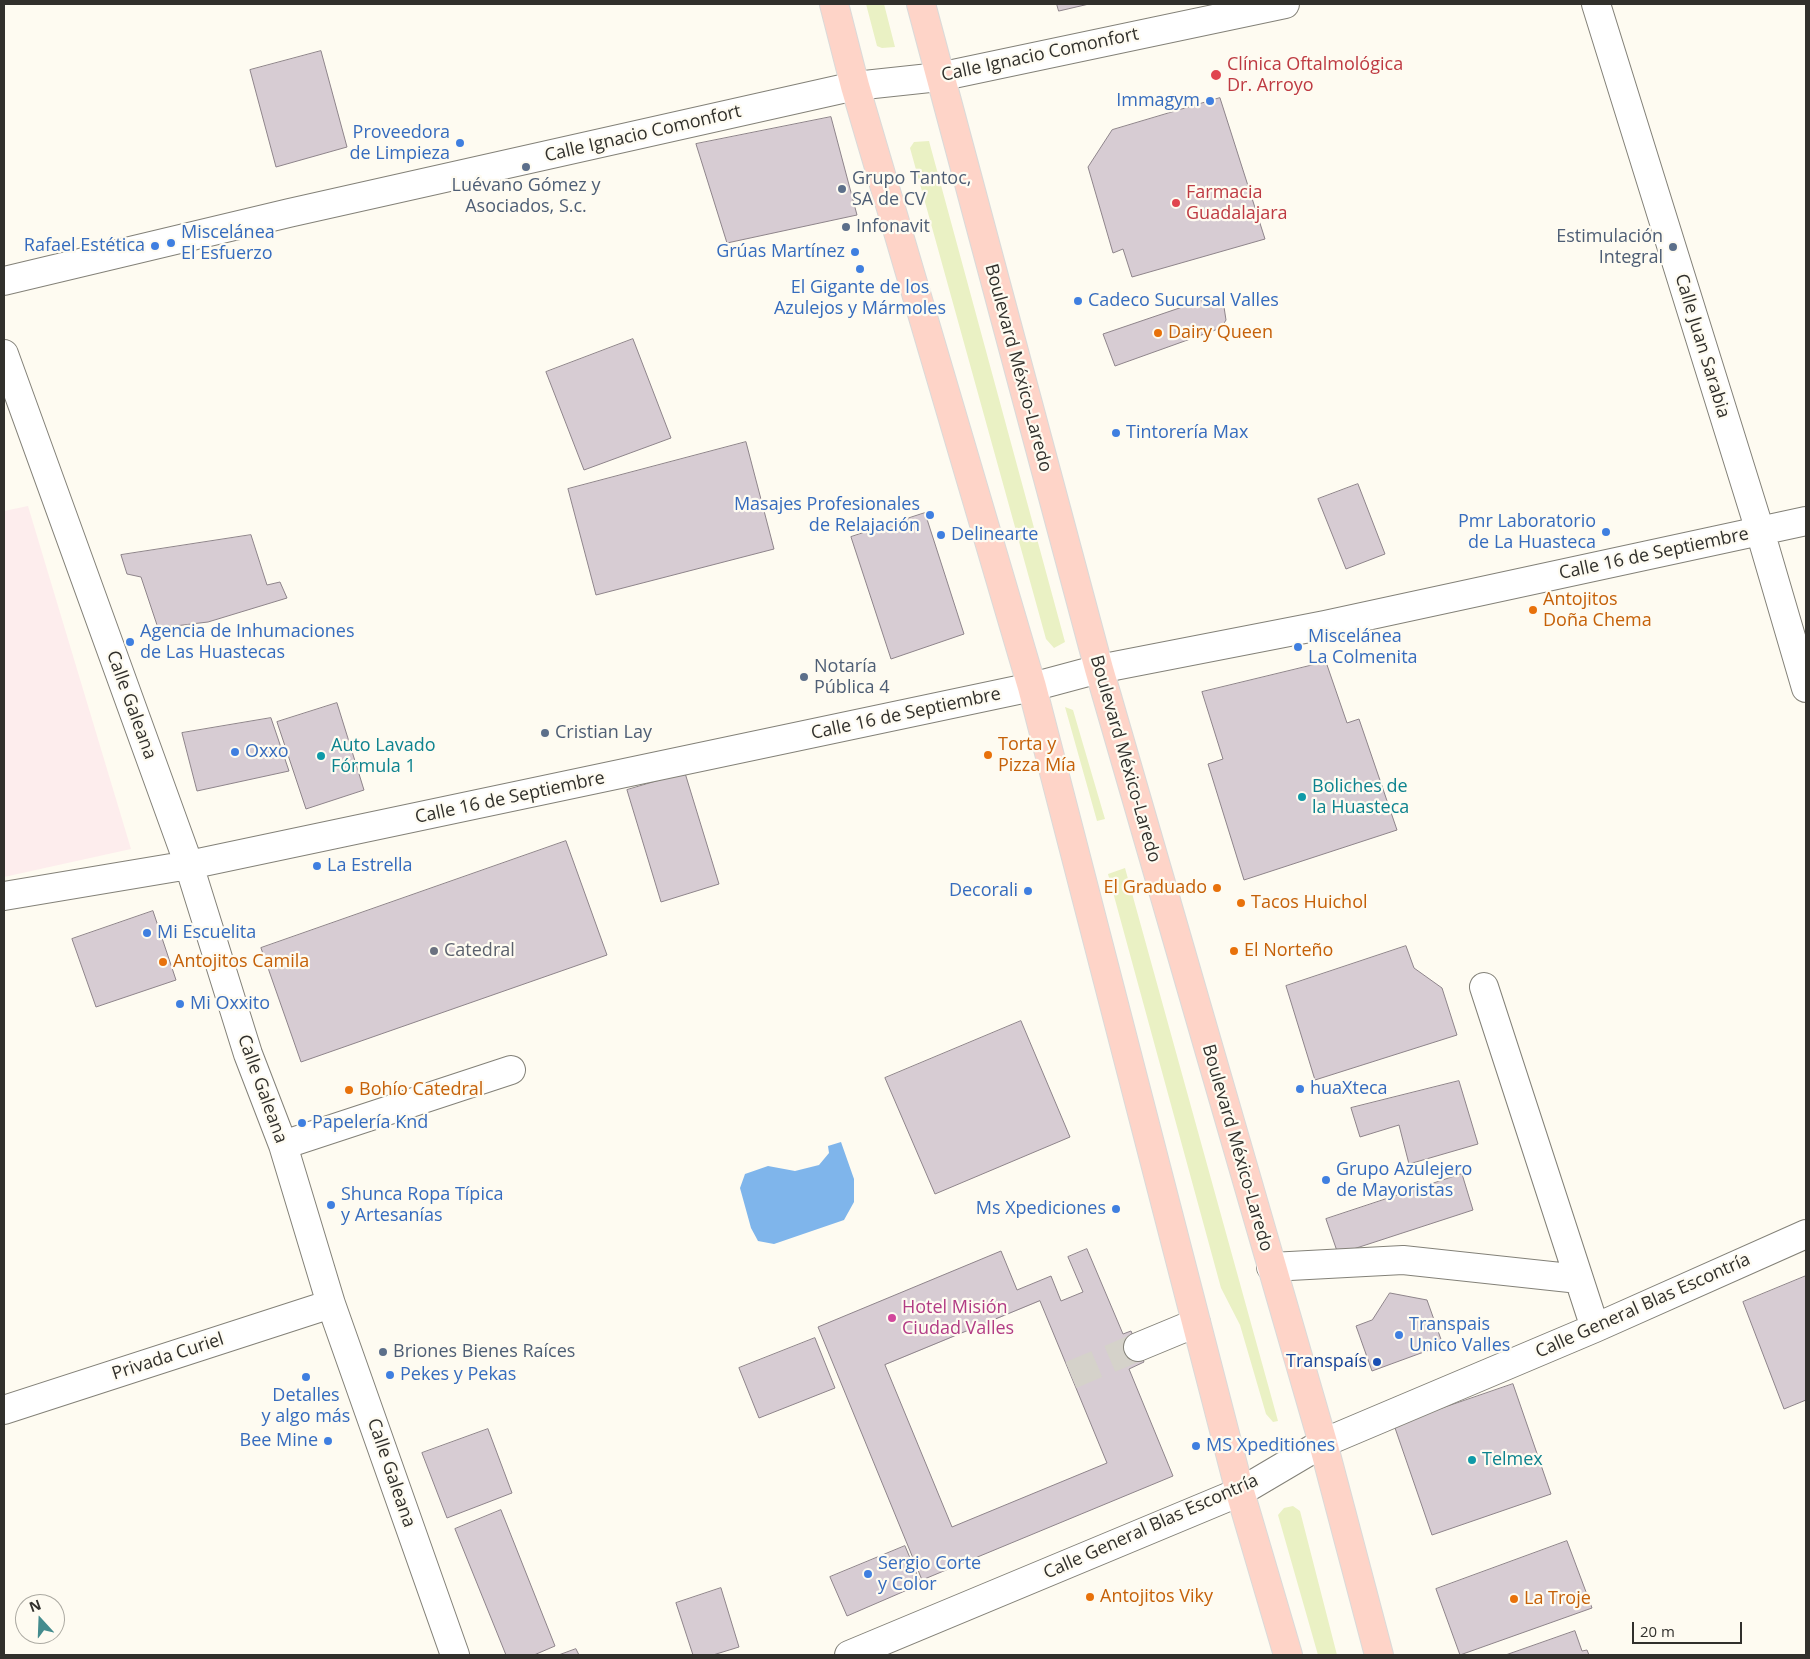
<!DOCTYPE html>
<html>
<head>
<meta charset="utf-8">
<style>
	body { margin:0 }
	#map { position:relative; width:1810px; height:1659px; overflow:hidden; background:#fefbf1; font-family:"Open Sans",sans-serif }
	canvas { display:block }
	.frame { position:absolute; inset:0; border:5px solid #31302c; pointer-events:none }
	.north { position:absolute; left:15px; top:1594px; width:50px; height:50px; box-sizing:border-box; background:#fefbf1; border:1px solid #acaaa2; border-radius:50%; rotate:340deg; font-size:14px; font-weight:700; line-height:20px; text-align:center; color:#31302c }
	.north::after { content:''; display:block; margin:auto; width:18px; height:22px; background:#448c8e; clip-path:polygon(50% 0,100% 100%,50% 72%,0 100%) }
	.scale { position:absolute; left:1632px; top:1622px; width:110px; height:22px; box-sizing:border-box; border:2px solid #31302c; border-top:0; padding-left:6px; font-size:15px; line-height:18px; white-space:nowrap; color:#31302c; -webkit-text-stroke:4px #fefbf1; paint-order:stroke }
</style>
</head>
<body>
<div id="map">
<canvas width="1810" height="1659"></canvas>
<div class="frame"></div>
<div class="north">N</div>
<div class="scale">20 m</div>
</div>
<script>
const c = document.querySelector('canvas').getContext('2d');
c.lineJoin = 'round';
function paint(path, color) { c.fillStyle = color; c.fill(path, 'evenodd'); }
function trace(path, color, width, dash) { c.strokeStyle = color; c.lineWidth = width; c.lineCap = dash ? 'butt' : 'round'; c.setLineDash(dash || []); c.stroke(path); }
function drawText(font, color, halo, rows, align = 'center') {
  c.font = font + ' "Open Sans",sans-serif'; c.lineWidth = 4.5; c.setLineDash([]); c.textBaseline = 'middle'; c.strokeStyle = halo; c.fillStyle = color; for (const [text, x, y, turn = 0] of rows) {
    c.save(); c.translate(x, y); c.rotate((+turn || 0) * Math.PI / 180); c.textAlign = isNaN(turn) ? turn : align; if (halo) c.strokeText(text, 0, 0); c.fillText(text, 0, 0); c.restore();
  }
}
paint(new Path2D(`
	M28 506 131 849 4 877V511Z`), '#fdeded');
paint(new Path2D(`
	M866 4H884L895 47 882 48 877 46Z
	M929 141 1065 642 1054 648 1046 639 910 148 914 142Z
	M1065 707 1073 710 1105 819 1097 821Z
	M1125 868 1278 1421 1273 1422 1266 1414 1240 1325 1221 1288 1108 874Z
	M1293 1506 1300 1511 1337 1655H1318L1278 1515 1284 1508Z`), '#eaf1c4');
paint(new Path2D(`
	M841 1142 854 1179V1202L844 1220 774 1244 758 1241 751 1228 740 1188 745 1174 768 1166 795 1171 819 1165 829 1153 828 1146Z`), '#7fb5eb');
const building = new Path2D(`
	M1057 4H1089L1059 11Z
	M321 51 347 147 276 167 250 70Z
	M1220 98 1265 239 1132 277 1123 249 1113 253 1088 167 1112 130Z
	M831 117 857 215 727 243 696 144Z
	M1210 299 1216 300 1224 307 1226 320 1221 328 1115 366 1103 334 1203 300Z
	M633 339 671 438 584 470 546 372Z
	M746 442 774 549 596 595 568 489Z
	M1358 484 1385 554 1346 569 1318 499Z
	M925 513 964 634 891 659 851 537Z
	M251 535 267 585 280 582 287 598 208 622 158 628 141 577 127 574 121 555Z
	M1326 662 1347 723 1359 719 1397 830 1244 880 1208 764 1223 759 1202 692Z
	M337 703 364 790 306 809 277 722Z
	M271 718 289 771 197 791 182 733Z
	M685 773 719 884 661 902 627 790Z
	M566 841 607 955 301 1062 261 948Z
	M153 911 176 980 96 1007 72 939Z
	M1406 946 1414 968 1442 988 1457 1035 1315 1080 1286 986Z
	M1021 1021 1070 1137 935 1194 885 1078Z
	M1459 1081 1478 1144 1409 1164 1399 1125 1360 1137 1351 1108Z
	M1462 1174 1473 1210 1338 1254 1326 1219Z
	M1087 1249 1123 1334 1131 1331 1144 1362 1129 1369 1173 1476 922 1580 818 1327 1001 1251 1017 1290 1051 1276 1061 1301 1083 1292 1068 1257ZM1040 1301 1107 1463 952 1527 885 1365Z
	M1806 1276V1400L1784 1409 1743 1302Z
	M1390 1293 1427 1300 1443 1345 1372 1371 1356 1326 1372 1320Z
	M815 1338 835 1388 759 1418 739 1368Z
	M1513 1384 1551 1494 1432 1535 1394 1425Z
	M488 1429 512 1493 447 1518 422 1453Z
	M501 1510 555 1646 534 1655H506L455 1529Z
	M1567 1541 1592 1608 1460 1655 1436 1589Z
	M905 1546 921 1584 847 1616 830 1577Z
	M721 1588 739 1647 713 1655H693L676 1603Z
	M1575 1631 1582 1651 1587 1650 1589 1655H1506Z
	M576 1649 579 1655H559Z`);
paint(building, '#d7ccd3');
trace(building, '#8e848a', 1);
trace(new Path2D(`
	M1071 1375 1138 1347`), '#d5d2ca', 28, [28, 14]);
const minor = new Path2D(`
	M1596 4 1760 531 1806 688
	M4 281 289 213 855 86 939 77 1285 4
	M4 354 189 865 248 1054 283 1145 331 1304 455 1655
	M4 896 189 865 1032 687 1099 669 1325 625 1806 521
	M1484 987 1595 1328
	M283 1145 511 1070
	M1271 1267 1403 1260 1579 1279
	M1138 1347 1196 1323
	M4 1410 331 1304
	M849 1655 1240 1492 1323 1443 1595 1328 1806 1234`);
const major = new Path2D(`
	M834 4 855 86 1032 687 1240 1492 1288 1655
	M921 4 1099 669 1323 1443 1379 1655`);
trace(minor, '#838178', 30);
trace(major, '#dadad9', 30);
trace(minor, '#fff', 28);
trace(major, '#fed4c8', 28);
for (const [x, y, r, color] of [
	[1216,75,6,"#e0444e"],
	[1210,101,5,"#3f7fe0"],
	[460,143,5,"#3f7fe0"],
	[526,167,5,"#5c6f8a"],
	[842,189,5,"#5c6f8a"],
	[1176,203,5,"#e0444e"],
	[846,227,5,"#5c6f8a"],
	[171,243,5,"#3f7fe0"],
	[155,246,5,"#3f7fe0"],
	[1673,247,5,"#5c6f8a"],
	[855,252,5,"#3f7fe0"],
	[860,269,5,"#3f7fe0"],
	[1078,301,5,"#3f7fe0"],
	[1158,333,5,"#e8710a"],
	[1116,433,5,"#3f7fe0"],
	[930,515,5,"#3f7fe0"],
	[1606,532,5,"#3f7fe0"],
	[941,535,5,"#3f7fe0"],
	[1533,610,5,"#e8710a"],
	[130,642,5,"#3f7fe0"],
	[1298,647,5,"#3f7fe0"],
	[804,677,5,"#5c6f8a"],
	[545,733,5,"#5c6f8a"],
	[235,752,5,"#3f7fe0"],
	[988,755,5,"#e8710a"],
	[321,756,5,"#0f9aa8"],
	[1302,797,5,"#0f9aa8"],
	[317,866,5,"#3f7fe0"],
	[1217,888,5,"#e8710a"],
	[1028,891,5,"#3f7fe0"],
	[1241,903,5,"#e8710a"],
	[147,933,5,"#3f7fe0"],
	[434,951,5,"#6b7280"],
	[1234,951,5,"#e8710a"],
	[163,962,5,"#e8710a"],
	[180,1004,5,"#3f7fe0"],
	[1300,1089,5,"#3f7fe0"],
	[349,1090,5,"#e8710a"],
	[302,1123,5,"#3f7fe0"],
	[1326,1180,5,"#3f7fe0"],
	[331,1205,5,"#3f7fe0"],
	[1116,1209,5,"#3f7fe0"],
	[892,1318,5,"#d1479c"],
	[1399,1335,5,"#3f7fe0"],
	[383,1352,5,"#5c6f8a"],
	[1377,1362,5,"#1a4fb4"],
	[390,1375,5,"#3f7fe0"],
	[306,1377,5,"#3f7fe0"],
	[328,1441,5,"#3f7fe0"],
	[1196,1446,5,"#3f7fe0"],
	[1472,1460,5,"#0f9aa8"],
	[868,1574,5,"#3f7fe0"],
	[1090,1597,5,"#e8710a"],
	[1514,1599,5,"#e8710a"]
]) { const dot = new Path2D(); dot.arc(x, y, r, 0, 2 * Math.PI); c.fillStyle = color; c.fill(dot); trace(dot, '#fefbf1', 2); }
drawText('18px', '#31302c', '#fefbf1', [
	["Calle Ignacio Comonfort",1040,55,-12],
	["Calle Ignacio Comonfort",643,134,-13],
	["Calle Juan Sarabia",1702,346,73],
	["Boulevard México-Laredo",1018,368,75],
	["Calle 16 de Septiembre",1654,554,-12],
	["Calle Galeana",131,705,70],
	["Calle 16 de Septiembre",906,714,-12],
	["Boulevard México-Laredo",1125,759,74],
	["Calle 16 de Septiembre",510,798,-12],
	["Calle Galeana",262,1089,70],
	["Boulevard México-Laredo",1237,1148,74],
	["Calle General Blas Escontría",1643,1306,-24],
	["Privada Curiel",168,1357,-18],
	["Calle Galeana",391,1473,71],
	["Calle General Blas Escontría",1151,1527,-24]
]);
drawText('18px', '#be3a42', '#fefbf1', [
	["Clínica Oftalmológica",1227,65],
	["Dr. Arroyo",1227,86],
	["Farmacia",1186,193],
	["Guadalajara",1186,214]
], 'left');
drawText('18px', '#366cbe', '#fefbf1', [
	["Immagym",1200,101,"right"],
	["Proveedora",450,133,"right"],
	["de Limpieza",450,154,"right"],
	["Miscelánea",181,233],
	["El Esfuerzo",181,254],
	["Rafael Estética",145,246,"right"],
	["Grúas Martínez",845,252,"right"],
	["El Gigante de los",860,288,"center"],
	["Azulejos y Mármoles",860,309,"center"],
	["Cadeco Sucursal Valles",1088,301],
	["Tintorería Max",1126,433],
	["Masajes Profesionales",920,505,"right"],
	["de Relajación",920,526,"right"],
	["Pmr Laboratorio",1596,522,"right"],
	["de La Huasteca",1596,543,"right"],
	["Delinearte",951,535],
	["Agencia de Inhumaciones",140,632],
	["de Las Huastecas",140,653],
	["Miscelánea",1308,637],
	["La Colmenita",1308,658],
	["Oxxo",245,752],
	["La Estrella",327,866],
	["Decorali",1018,891,"right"],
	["Mi Escuelita",157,933],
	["Mi Oxxito",190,1004],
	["huaXteca",1310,1089],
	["Papelería Knd",312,1123],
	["Grupo Azulejero",1336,1170],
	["de Mayoristas",1336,1191],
	["Shunca Ropa Típica",341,1195],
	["y Artesanías",341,1216],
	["Ms Xpediciones",1106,1209,"right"],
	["Transpais",1409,1325],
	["Unico Valles",1409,1346],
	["Pekes y Pekas",400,1375],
	["Detalles",306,1396,"center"],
	["y algo más",306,1417,"center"],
	["Bee Mine",318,1441,"right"],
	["MS Xpeditiones",1206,1446],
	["Sergio Corte",878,1564],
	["y Color",878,1585]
], 'left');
drawText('18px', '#4e5e75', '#fefbf1', [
	["Grupo Tantoc,",852,179],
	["SA de CV",852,200],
	["Luévano Gómez y",526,186,"center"],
	["Asociados, S.c.",526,207,"center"],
	["Infonavit",856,227],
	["Estimulación",1663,237,"right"],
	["Integral",1663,258,"right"],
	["Notaría",814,667],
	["Pública 4",814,688],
	["Cristian Lay",555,733],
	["Briones Bienes Raíces",393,1352]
], 'left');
drawText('18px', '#c56008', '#fefbf1', [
	["Dairy Queen",1168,333],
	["Antojitos",1543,600],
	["Doña Chema",1543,621],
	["Torta y",998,745],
	["Pizza Mía",998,766],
	["El Graduado",1207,888,"right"],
	["Tacos Huichol",1251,903],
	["El Norteño",1244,951],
	["Antojitos Camila",173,962],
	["Bohío Catedral",359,1090],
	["Antojitos Viky",1100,1597],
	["La Troje",1524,1599]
], 'left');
drawText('18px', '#0d838f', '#fefbf1', [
	["Auto Lavado",331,746],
	["Fórmula 1",331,767],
	["Boliches de",1312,787],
	["la Huasteca",1312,808],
	["Telmex",1482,1460]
], 'left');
drawText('18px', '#5b616d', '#fefbf1', [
	["Catedral",444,951]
], 'left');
drawText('18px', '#b23c85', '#fefbf1', [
	["Hotel Misión",902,1308],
	["Ciudad Valles",902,1329]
], 'left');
drawText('18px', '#164399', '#fefbf1', [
	["Transpaís",1367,1362]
], 'right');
</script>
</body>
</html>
